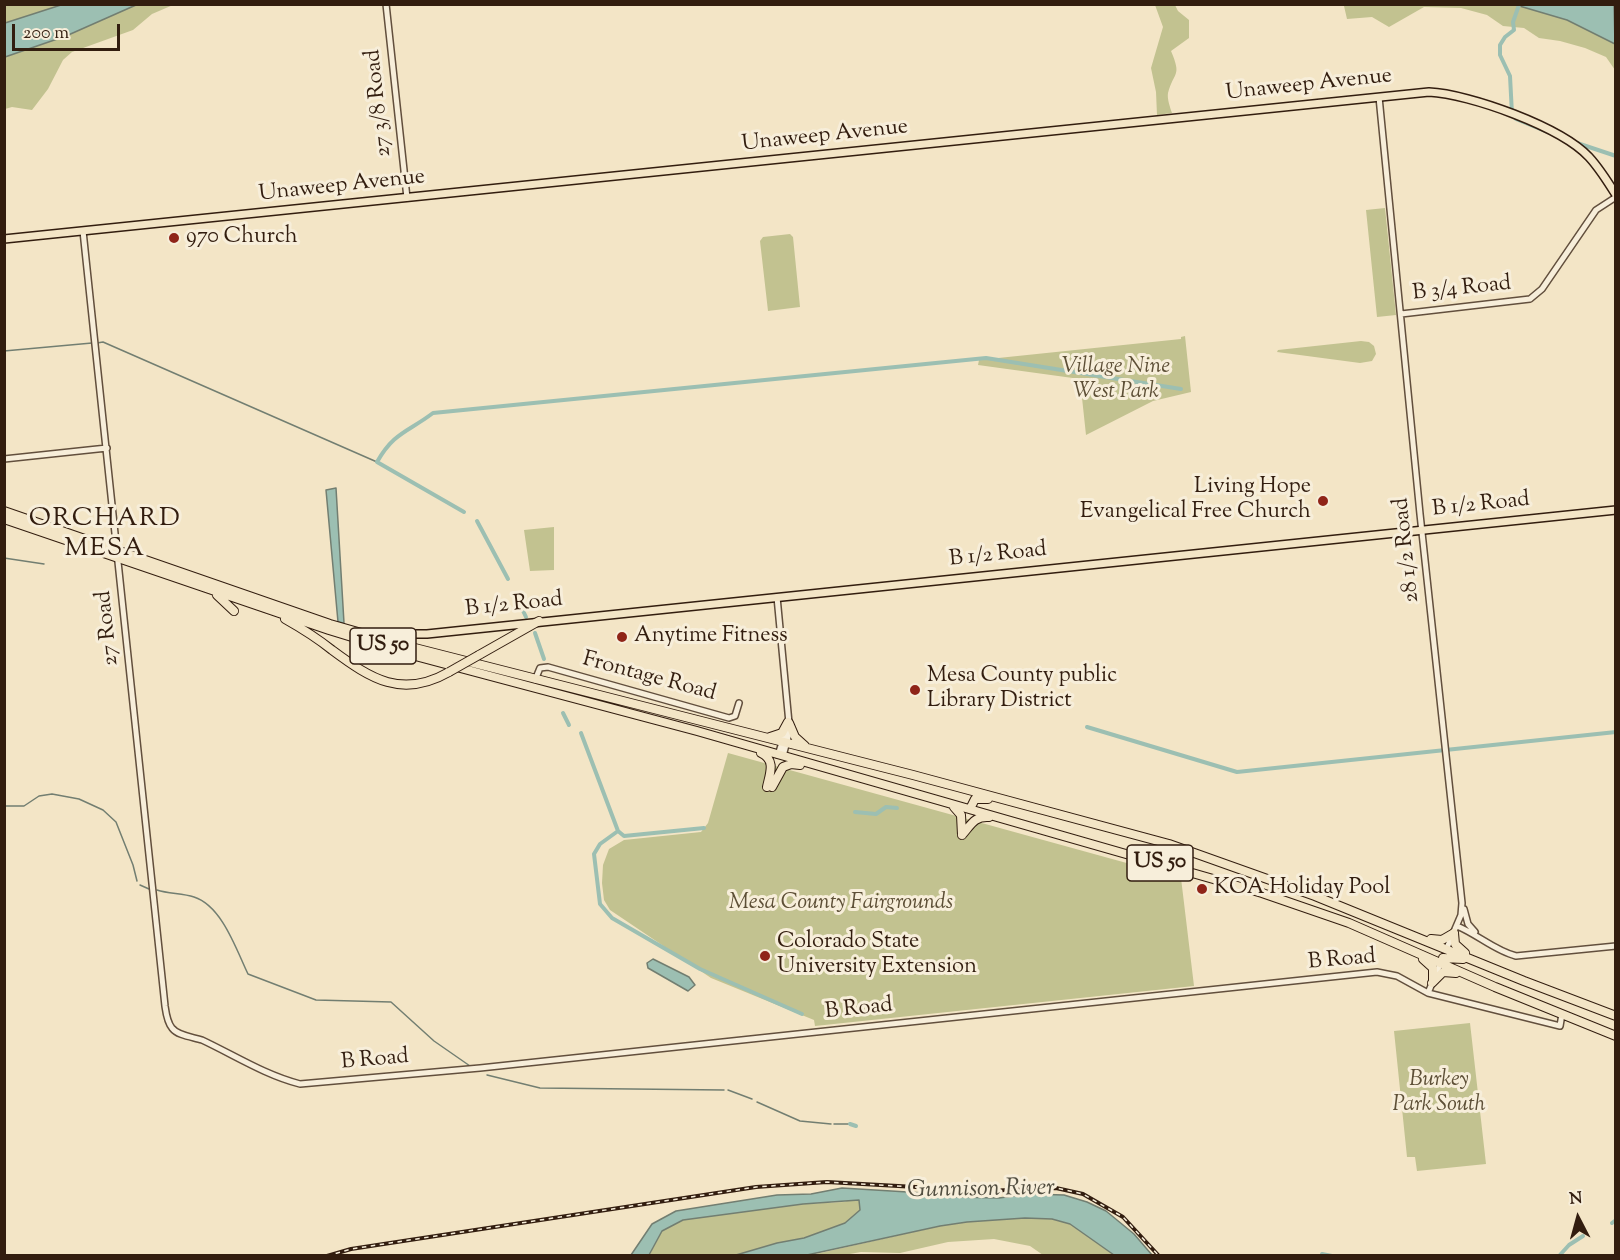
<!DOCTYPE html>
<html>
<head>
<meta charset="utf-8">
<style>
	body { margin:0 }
	#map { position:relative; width:1620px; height:1260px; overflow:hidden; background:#f3e5c6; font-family:"Sorts Mill Goudy",serif }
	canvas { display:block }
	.frame { position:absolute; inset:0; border:6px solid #321d0f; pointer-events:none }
	.north { position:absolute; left:1548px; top:1188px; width:60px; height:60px; -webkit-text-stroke:4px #f7eeda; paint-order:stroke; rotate:354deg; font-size:16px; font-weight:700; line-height:24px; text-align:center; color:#321d0f }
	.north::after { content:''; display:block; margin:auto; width:21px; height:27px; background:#321d0f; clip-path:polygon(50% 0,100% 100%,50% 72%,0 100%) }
	.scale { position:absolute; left:12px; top:24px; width:108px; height:27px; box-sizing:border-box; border:3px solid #321d0f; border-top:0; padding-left:8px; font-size:18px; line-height:21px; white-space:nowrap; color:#321d0f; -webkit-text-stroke:4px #f7eeda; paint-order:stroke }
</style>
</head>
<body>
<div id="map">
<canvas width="1620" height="1260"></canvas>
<div class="frame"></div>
<div class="north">N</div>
<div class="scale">200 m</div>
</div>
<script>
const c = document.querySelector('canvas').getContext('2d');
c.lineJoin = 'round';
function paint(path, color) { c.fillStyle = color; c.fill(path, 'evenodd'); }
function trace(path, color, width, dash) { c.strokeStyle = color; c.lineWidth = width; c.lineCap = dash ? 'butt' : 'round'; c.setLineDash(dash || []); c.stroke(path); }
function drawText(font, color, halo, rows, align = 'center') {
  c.font = font + ' "Sorts Mill Goudy",serif'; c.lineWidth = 6; c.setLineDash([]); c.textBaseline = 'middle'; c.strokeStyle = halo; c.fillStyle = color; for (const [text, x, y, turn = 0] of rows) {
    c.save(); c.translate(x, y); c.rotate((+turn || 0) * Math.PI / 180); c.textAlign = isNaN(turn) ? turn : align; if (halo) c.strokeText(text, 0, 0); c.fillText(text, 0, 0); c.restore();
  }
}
paint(new Path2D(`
	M1139 4 1175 5 1178 11 1189 20V38L1171 51C1182 77 1174 71 1168 93 1167 99 1170 107 1172 113L1157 115 1156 92 1151 68 1163 27 1155 5Z
	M5 5H64L5 23Z
	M136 5H173L152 14 133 30 72 52 63 60 48 89 32 110 12 107 5 109V57L66 36Z
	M1340 5 1516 4 1567 20 1615 44V70L1606 57 1585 48 1560 41 1539 38 1524 28 1503 26 1487 15 1461 8 1424 7 1389 27 1372 17 1347 19 1344 6Z
	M1385 208 1396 315 1377 317 1366 210Z
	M790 234 793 237 800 307 768 311 760 241 763 237Z
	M1185 336 1191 392 1153 401 1086 435 1080 379 978 365 979 360 1181 339V337Z
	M1361 341 1369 342 1374 346 1376 354 1372 361 1360 363 1277 352 1278 350Z
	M554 527V570L530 571 524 530Z
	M728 753 1181 878 1194 986 815 1026 814 1020 711 978 610 910 604 900 602 883 603 865 609 849 624 840 701 832 708 823Z
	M1470 1023 1486 1164 1417 1171 1415 1157H1407L1394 1031Z
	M851 1199 859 1200 860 1210 845 1223 804 1238 777 1243 736 1255 649 1256 662 1231 683 1220 803 1204 844 1202Z
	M1025 1218 1052 1219 1070 1224 1114 1255H1043L1030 1246 994 1239 948 1242 900 1253 861 1252 844 1255 807 1256 940 1226 967 1222Z`), '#c2c290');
const water = new Path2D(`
	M64 4 136 5 66 36 5 57V23Z
	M1516 5H1614L1615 44 1567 20Z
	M336 488 344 623 338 622 326 490Z
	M653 959 689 977 695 985 688 991 648 968 647 963Z
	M842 1188 924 1193 955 1197 999 1198 1030 1194 1064 1195 1087 1202 1106 1211 1134 1234 1152 1255H1114L1070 1224 1052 1219 1025 1218 967 1222 940 1226 807 1255H736L777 1243 804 1238 845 1223 860 1210 859 1200 803 1204 683 1220 662 1231 649 1255H631L652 1224 676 1211 777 1195 811 1194Z`);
paint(water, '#9cbfb2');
trace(water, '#727e71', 1.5);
trace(new Path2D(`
	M97 343 103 342 377 462
	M4 351 92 343
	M4 558 44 564
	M4 806H24L39 796 52 794 79 799 103 810 116 822 133 865 137 881
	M140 885 149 889
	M157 890C169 894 182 893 194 897 222 906 236 949 248 974L316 1000 391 1002 434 1041 470 1066
	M487 1075 540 1088 724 1090
	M728 1090 752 1099
	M757 1102 800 1121 831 1124
	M834 1124H850`), '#727e71', 1.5);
trace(new Path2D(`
	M1519 5 1513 22 1514 30 1505 37 1500 45V55L1510 76 1512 114 1516 119 1550 133
	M1574 142 1616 156
	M464 512 377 462C394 432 408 432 433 413L986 358 1181 389
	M477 521 508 579
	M515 594 526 617
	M535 633 544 659
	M563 713 569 725
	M1087 727 1237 772 1616 732
	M581 733 618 831 624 836 704 828
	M855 812 876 814 886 807 897 808
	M618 831 600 844 594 854 600 904 612 918 700 969 802 1014
	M850 1124 856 1126
	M1612 1223 1616 1220
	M1322 1254 1332 1256
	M1559 1256 1569 1245 1583 1236`), '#9cbfb2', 4);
const minor = new Path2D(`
	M386 4 407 198
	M1379 97 1420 514 1462 903 1461 915 1446 950
	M83 231 165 1006C166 1013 167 1022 172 1028 178 1036 193 1037 202 1040 234 1055 265 1075 300 1084L480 1068 1377 972 1397 976 1428 993 1560 1026 1562 1014
	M1401 314 1530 299 1542 289 1596 210 1616 197
	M4 459 107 448
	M777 597 789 723 790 730 783 756
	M535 680 540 668 548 667 729 718 735 716 739 703
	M778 755 786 730
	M1464 909 1468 924 1475 932
	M1457 926C1477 934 1495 951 1516 956L1616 946
	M1428 993 1441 962`);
const major = new Path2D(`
	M4 239 1429 92C1470 94 1561 127 1589 157 1600 169 1608 182 1616 195
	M383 634H427L1616 510`);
const highway = new Path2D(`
	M4 511 330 624 407 646 913 775 1169 844 1315 896 1524 981 1616 1016
	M4 519 329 630 404 653 697 731 1262 893 1349 923 1495 987 1616 1036
	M217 595 234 611
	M285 619C301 628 317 638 332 650 371 679 402 699 449 672
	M479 655 539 621
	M789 723 795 737 805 746
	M770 737 782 733 788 722
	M761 753C776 760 770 773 767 787
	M772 787 783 767 791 764 800 765
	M954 807 961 815 962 835
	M970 809 975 799H988
	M962 835C971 825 974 816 989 817
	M1454 933 1455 944 1465 953
	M1431 939 1442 940 1454 933
	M1443 958 1463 959
	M1423 959 1433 968V981
	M1432 983 1443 972 1456 973`);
trace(minor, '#624f3d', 8);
trace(major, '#321d0f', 10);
trace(highway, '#321d0f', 10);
trace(minor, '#f7eeda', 5);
trace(major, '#f3e5c6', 7);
trace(highway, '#f3e5c6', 8);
const rail = new Path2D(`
	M327 1256 351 1249 756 1187 827 1182 987 1191 1056 1188 1083 1194 1123 1217 1159 1256`);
trace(rail, '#321d0f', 4);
trace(rail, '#f7eeda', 1.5, [4.5]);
const highwayBridge = new Path2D(`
	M449 672 479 655`);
trace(highwayBridge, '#321d0f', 10, []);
trace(highwayBridge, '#f3e5c6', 8);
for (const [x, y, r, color] of [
	[174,238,6,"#8f2418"],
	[1323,501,6,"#8f2418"],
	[622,637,6,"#8f2418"],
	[915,690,6,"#8f2418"],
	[1202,889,6,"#8f2418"],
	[765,956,6,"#8f2418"]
]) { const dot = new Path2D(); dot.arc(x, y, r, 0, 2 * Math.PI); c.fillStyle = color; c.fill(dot); trace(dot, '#f7eeda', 2); }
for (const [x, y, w] of [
	[383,646,66],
	[1160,863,66]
]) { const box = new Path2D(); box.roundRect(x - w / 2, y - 18, w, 36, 4.5); c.fillStyle = '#f7eeda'; c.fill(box); trace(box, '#321d0f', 1.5); }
drawText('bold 21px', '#321d0f', null, [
	["US 50",383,646],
	["US 50",1160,863]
]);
drawText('22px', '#321d0f', '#f7eeda', [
	["Unaweep Avenue",1309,86,-6],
	["27 3/8 Road",380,103,-96],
	["Unaweep Avenue",825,137,-6],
	["Unaweep Avenue",342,187,-6],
	["B 3/4 Road",1462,290,-6],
	["B 1/2 Road",1481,506,-6],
	["28 1/2 Road",1408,550,-96],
	["B 1/2 Road",998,556,-6],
	["B 1/2 Road",514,606,-6],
	["27 Road",109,628,-96],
	["Frontage Road",649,678,15],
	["B Road",1342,961,-5],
	["B Road",859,1010,-6],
	["B Road",375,1061,-5]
]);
drawText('22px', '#321d0f', '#f7eeda', [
	["970 Church",186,238],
	["Living Hope",1311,488,"right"],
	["Evangelical Free Church",1311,513,"right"],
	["Anytime Fitness",634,637],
	["Mesa County public",927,677],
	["Library District",927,702],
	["KOA Holiday Pool",1214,889],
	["Colorado State",777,943],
	["University Extension",777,968]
], 'left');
drawText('italic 22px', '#5d4f36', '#f7eeda', [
	["Village Nine",1116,368],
	["West Park",1116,393],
	["Mesa County Fairgrounds",841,904],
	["Burkey",1439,1081],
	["Park South",1439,1106]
]);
drawText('italic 24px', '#524e40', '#f7eeda', [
	["Gunnison River",981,1191,-1]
]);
c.letterSpacing = '1.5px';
drawText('26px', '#321d0f', '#f7eeda', [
	["ORCHARD",105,521],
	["MESA",105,551]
]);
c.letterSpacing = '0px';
</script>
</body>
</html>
